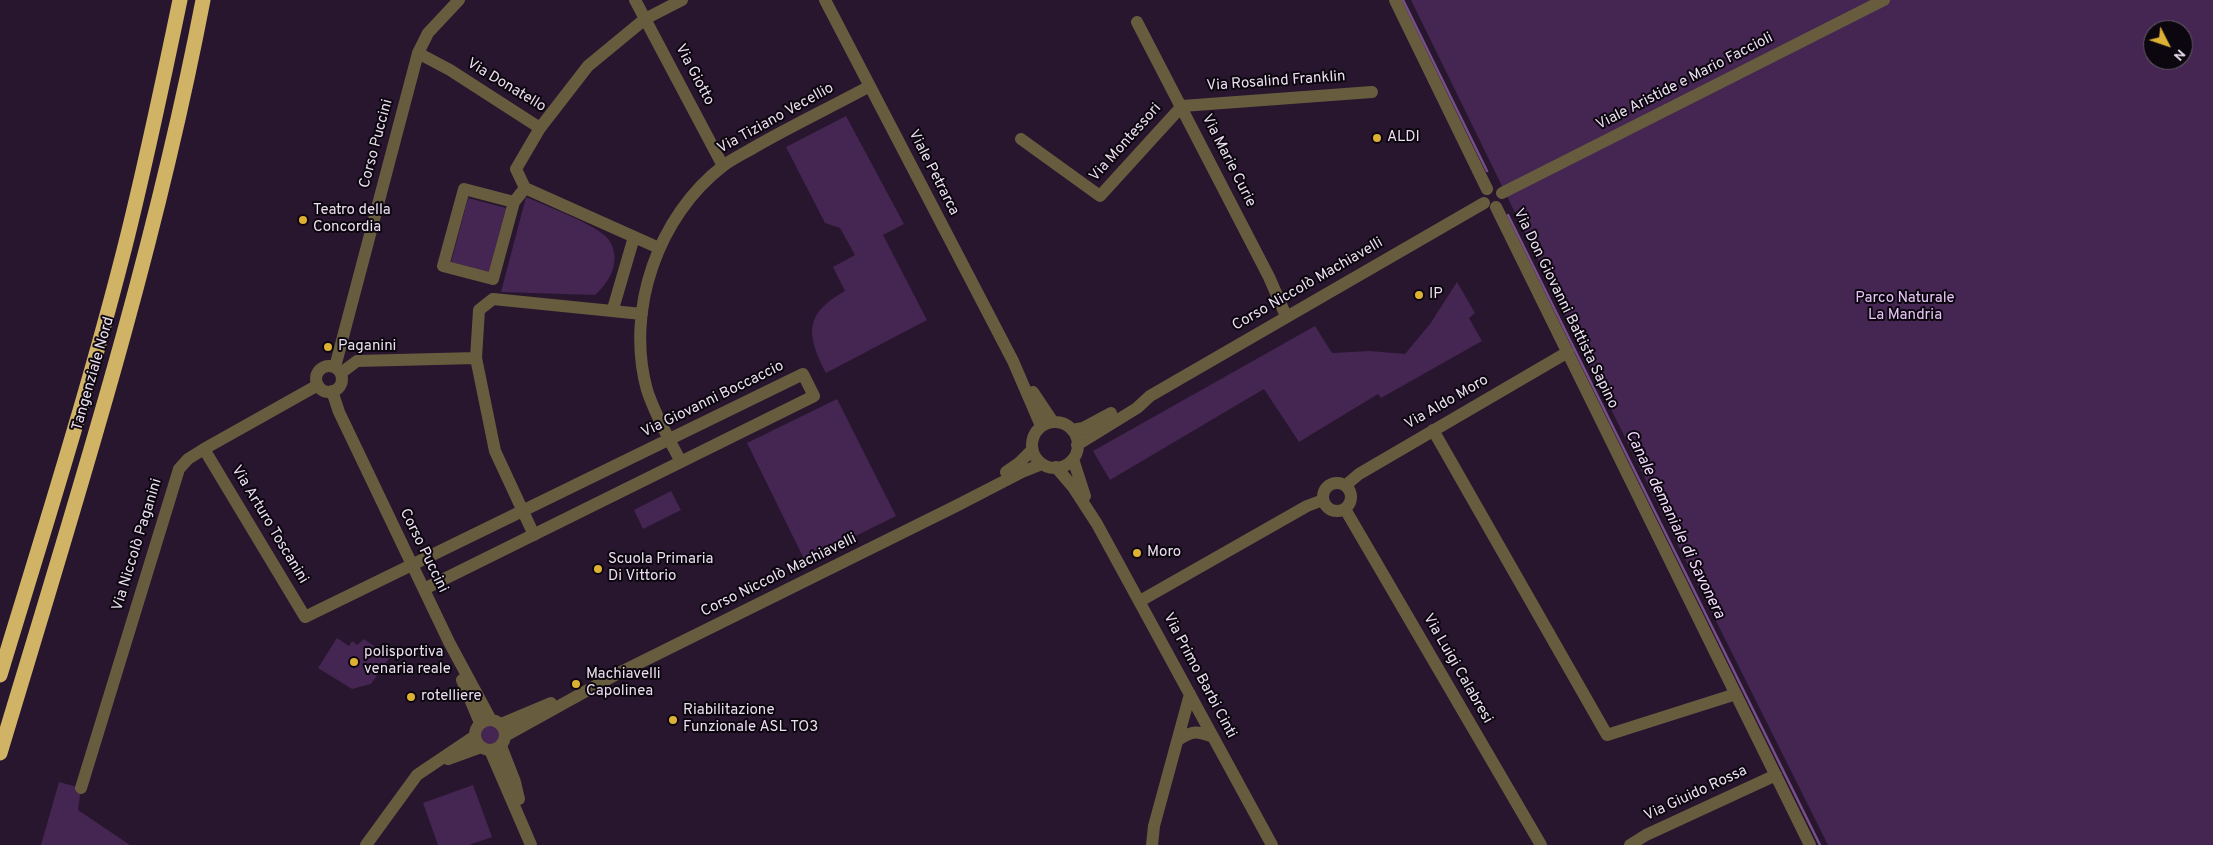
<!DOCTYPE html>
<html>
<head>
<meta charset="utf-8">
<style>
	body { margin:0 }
	#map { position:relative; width:2213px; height:845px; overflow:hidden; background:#27162e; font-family:Overpass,sans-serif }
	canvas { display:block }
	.north { position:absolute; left:2143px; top:20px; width:50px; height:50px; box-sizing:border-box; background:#0c060f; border:1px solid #655d69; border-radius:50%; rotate:131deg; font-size:14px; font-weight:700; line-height:20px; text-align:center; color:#eadff0 }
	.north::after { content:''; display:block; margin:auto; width:18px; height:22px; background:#ddb133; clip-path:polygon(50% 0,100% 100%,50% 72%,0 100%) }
</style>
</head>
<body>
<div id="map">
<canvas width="2213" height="845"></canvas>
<div class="north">N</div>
</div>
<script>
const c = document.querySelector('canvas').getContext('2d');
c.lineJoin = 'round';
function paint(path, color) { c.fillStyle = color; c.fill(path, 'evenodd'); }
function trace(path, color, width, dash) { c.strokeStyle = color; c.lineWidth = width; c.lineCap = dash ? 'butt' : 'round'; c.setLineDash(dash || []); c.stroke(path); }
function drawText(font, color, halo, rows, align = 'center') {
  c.font = font + ' Overpass,sans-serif'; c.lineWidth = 4; c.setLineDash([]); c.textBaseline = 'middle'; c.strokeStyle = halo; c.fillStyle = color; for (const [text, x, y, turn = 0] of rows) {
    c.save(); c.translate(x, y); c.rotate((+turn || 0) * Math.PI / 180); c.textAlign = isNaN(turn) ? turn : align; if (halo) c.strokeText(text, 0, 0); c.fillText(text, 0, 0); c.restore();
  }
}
paint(new Path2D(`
	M1411 0H2213V845H1828L1656 501ZM2153 30H2183V60H2153Z
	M846 116 904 224 883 235 927 320 826 373C806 334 804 314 845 291L833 267 855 255 840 228 825 223 786 147Z
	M526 197C544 205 600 226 609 240 622 260 610 282 595 295L501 292Z
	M468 198 506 208 489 272 451 262Z
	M1457 282 1475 313 1469 318 1482 341 1381 398 1378 394 1299 442 1264 389 1110 480 1093 451 1315 326 1332 353 1370 351 1405 354 1430 324Z
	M837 399 896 516 805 561 747 443Z
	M671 491 681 510 643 529 634 510Z
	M337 638 349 646 352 641 357 645 364 639 390 657 371 684 352 689 318 668Z
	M480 735a10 10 0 1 1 20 0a10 10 0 1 1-20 0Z
	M59 782 81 788 78 810 130 845H41Z
	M473 785 492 837 469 845H438L423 803Z`), '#452551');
trace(new Path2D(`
	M1403 0 1487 171
	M1508 215 1820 845`), '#794f8b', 2.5);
trace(new Path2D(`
	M635 0 723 166
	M825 0 1013 361 1041 426
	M1395 0 1487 189
	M1137 22 1269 277 1286 316
	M418 53 450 70 540 128
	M1021 139 1100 196 1182 106 1372 92
	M1502 193 1884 0
	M514 202 464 189 443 266 493 279 514 202 525 188
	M1496 207 1810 845
	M659 248 525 188 516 169 540 128 588 66 645 19 682 0
	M613 309 634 237
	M316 379a13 13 0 1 1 26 0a13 13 0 1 1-26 0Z
	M335 367 418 53 428 33 459 0
	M341 373 357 361 476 358
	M332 391 339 412 449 642 491 720
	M1033 392 1053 422
	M1032 445a23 23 0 1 1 46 0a23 23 0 1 1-46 0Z
	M1072 430 1083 428 1111 413
	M1433 430 1607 735 1736 694
	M1077 445 1137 408 1150 396 1484 203
	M204 449 305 617 803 374 814 396 424 589
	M1073 459 1085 496
	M681 462C669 439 655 415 647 390 625 310 658 216 723 166 732 159 743 154 753 148 791 126 831 107 870 86
	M1056 467 1073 487 1097 524 1272 845
	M1006 472 1019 463 1032 450
	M1323 497a14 14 0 1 1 28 0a14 14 0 1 1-28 0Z
	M1346 485 1359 474 1568 352
	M1345 509 1541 845
	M534 535 495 451 476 358 479 310 493 299 642 314
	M1140 601 1307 506 1323 500
	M462 680 480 723
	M475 735a15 15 0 1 1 30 0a15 15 0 1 1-30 0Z
	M501 724 551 703
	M505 736 615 675 956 506 1022 472 1042 464
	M1178 740C1193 730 1197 731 1213 737
	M501 746 515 782 519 799
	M490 750 531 845
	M448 759 481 747
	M81 788 179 469 188 459 204 449 318 385
	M366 845 417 775 475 736
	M1152 845 1154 826 1190 694
	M1630 845 1646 835 1776 775`), '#685c3f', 12);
trace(new Path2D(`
	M0 675C42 537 86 398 122 258 144 173 162 86 180 0
	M0 753C75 504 154 256 203 0`), '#d1b365', 15);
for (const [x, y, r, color] of [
	[1377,138,5,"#ddb133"],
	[303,220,5,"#ddb133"],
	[1419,295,5,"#ddb133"],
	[328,347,5,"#ddb133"],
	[1137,553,5,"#ddb133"],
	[598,569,5,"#ddb133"],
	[354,662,5,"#ddb133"],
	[576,684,5,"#ddb133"],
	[411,697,5,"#ddb133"],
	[673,720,5,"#ddb133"]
]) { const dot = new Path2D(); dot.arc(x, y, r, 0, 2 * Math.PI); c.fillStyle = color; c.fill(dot); trace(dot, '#0c060f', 2); }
drawText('15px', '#eadff0', '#0c060f', [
	["Via Giotto",694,75,62],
	["Via Rosalind Franklin",1276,82,-4],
	["Viale Aristide e Mario Faccioli",1685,82,-27],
	["Via Donatello",506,86,31],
	["Via Tiziano Vecellio",776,119,-29],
	["Via Montessori",1126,143,-48],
	["Corso Puccini",377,144,-75],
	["Via Marie Curie",1228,161,63],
	["Viale Petrarca",933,173,63],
	["Corso Niccolò Machiavelli",1308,285,-30],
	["Via Don Giovanni Battista Sapino",1565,309,64],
	["Tangenziale Nord",94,374,-74],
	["Via Giovanni Boccaccio",713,400,-26],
	["Via Aldo Moro",1447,403,-30],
	["Via Arturo Toscanini",269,525,59],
	["Via Niccolò Paganini",138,545,-73],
	["Corso Puccini",423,551,64],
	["Corso Niccolò Machiavelli",779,576,-26],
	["Via Luigi Calabresi",1457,669,60],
	["Via Primo Barbi Cinti",1199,676,62],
	["Via Giuido Rossa",1696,794,-25]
]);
drawText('15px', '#eadff0', '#0c060f', [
	["ALDI",1387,138],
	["Teatro della",313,211],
	["Concordia",313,228],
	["IP",1429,295],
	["Paganini",338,347],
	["Moro",1147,553],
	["Scuola Primaria",608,560],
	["Di Vittorio",608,577],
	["polisportiva",364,653],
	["venaria reale",364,670],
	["Machiavelli",586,675],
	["Capolinea",586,692],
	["rotelliere",421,697],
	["Riabilitazione",683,711],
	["Funzionale ASL TO3",683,728]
], 'left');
drawText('15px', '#e8c5f8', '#0c060f', [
	["Parco Naturale",1905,299],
	["La Mandria",1905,316]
]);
drawText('italic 16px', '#f2dafc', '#0c060f', [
	["Canale demaniale di Savonera",1674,525,64]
]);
</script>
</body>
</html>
